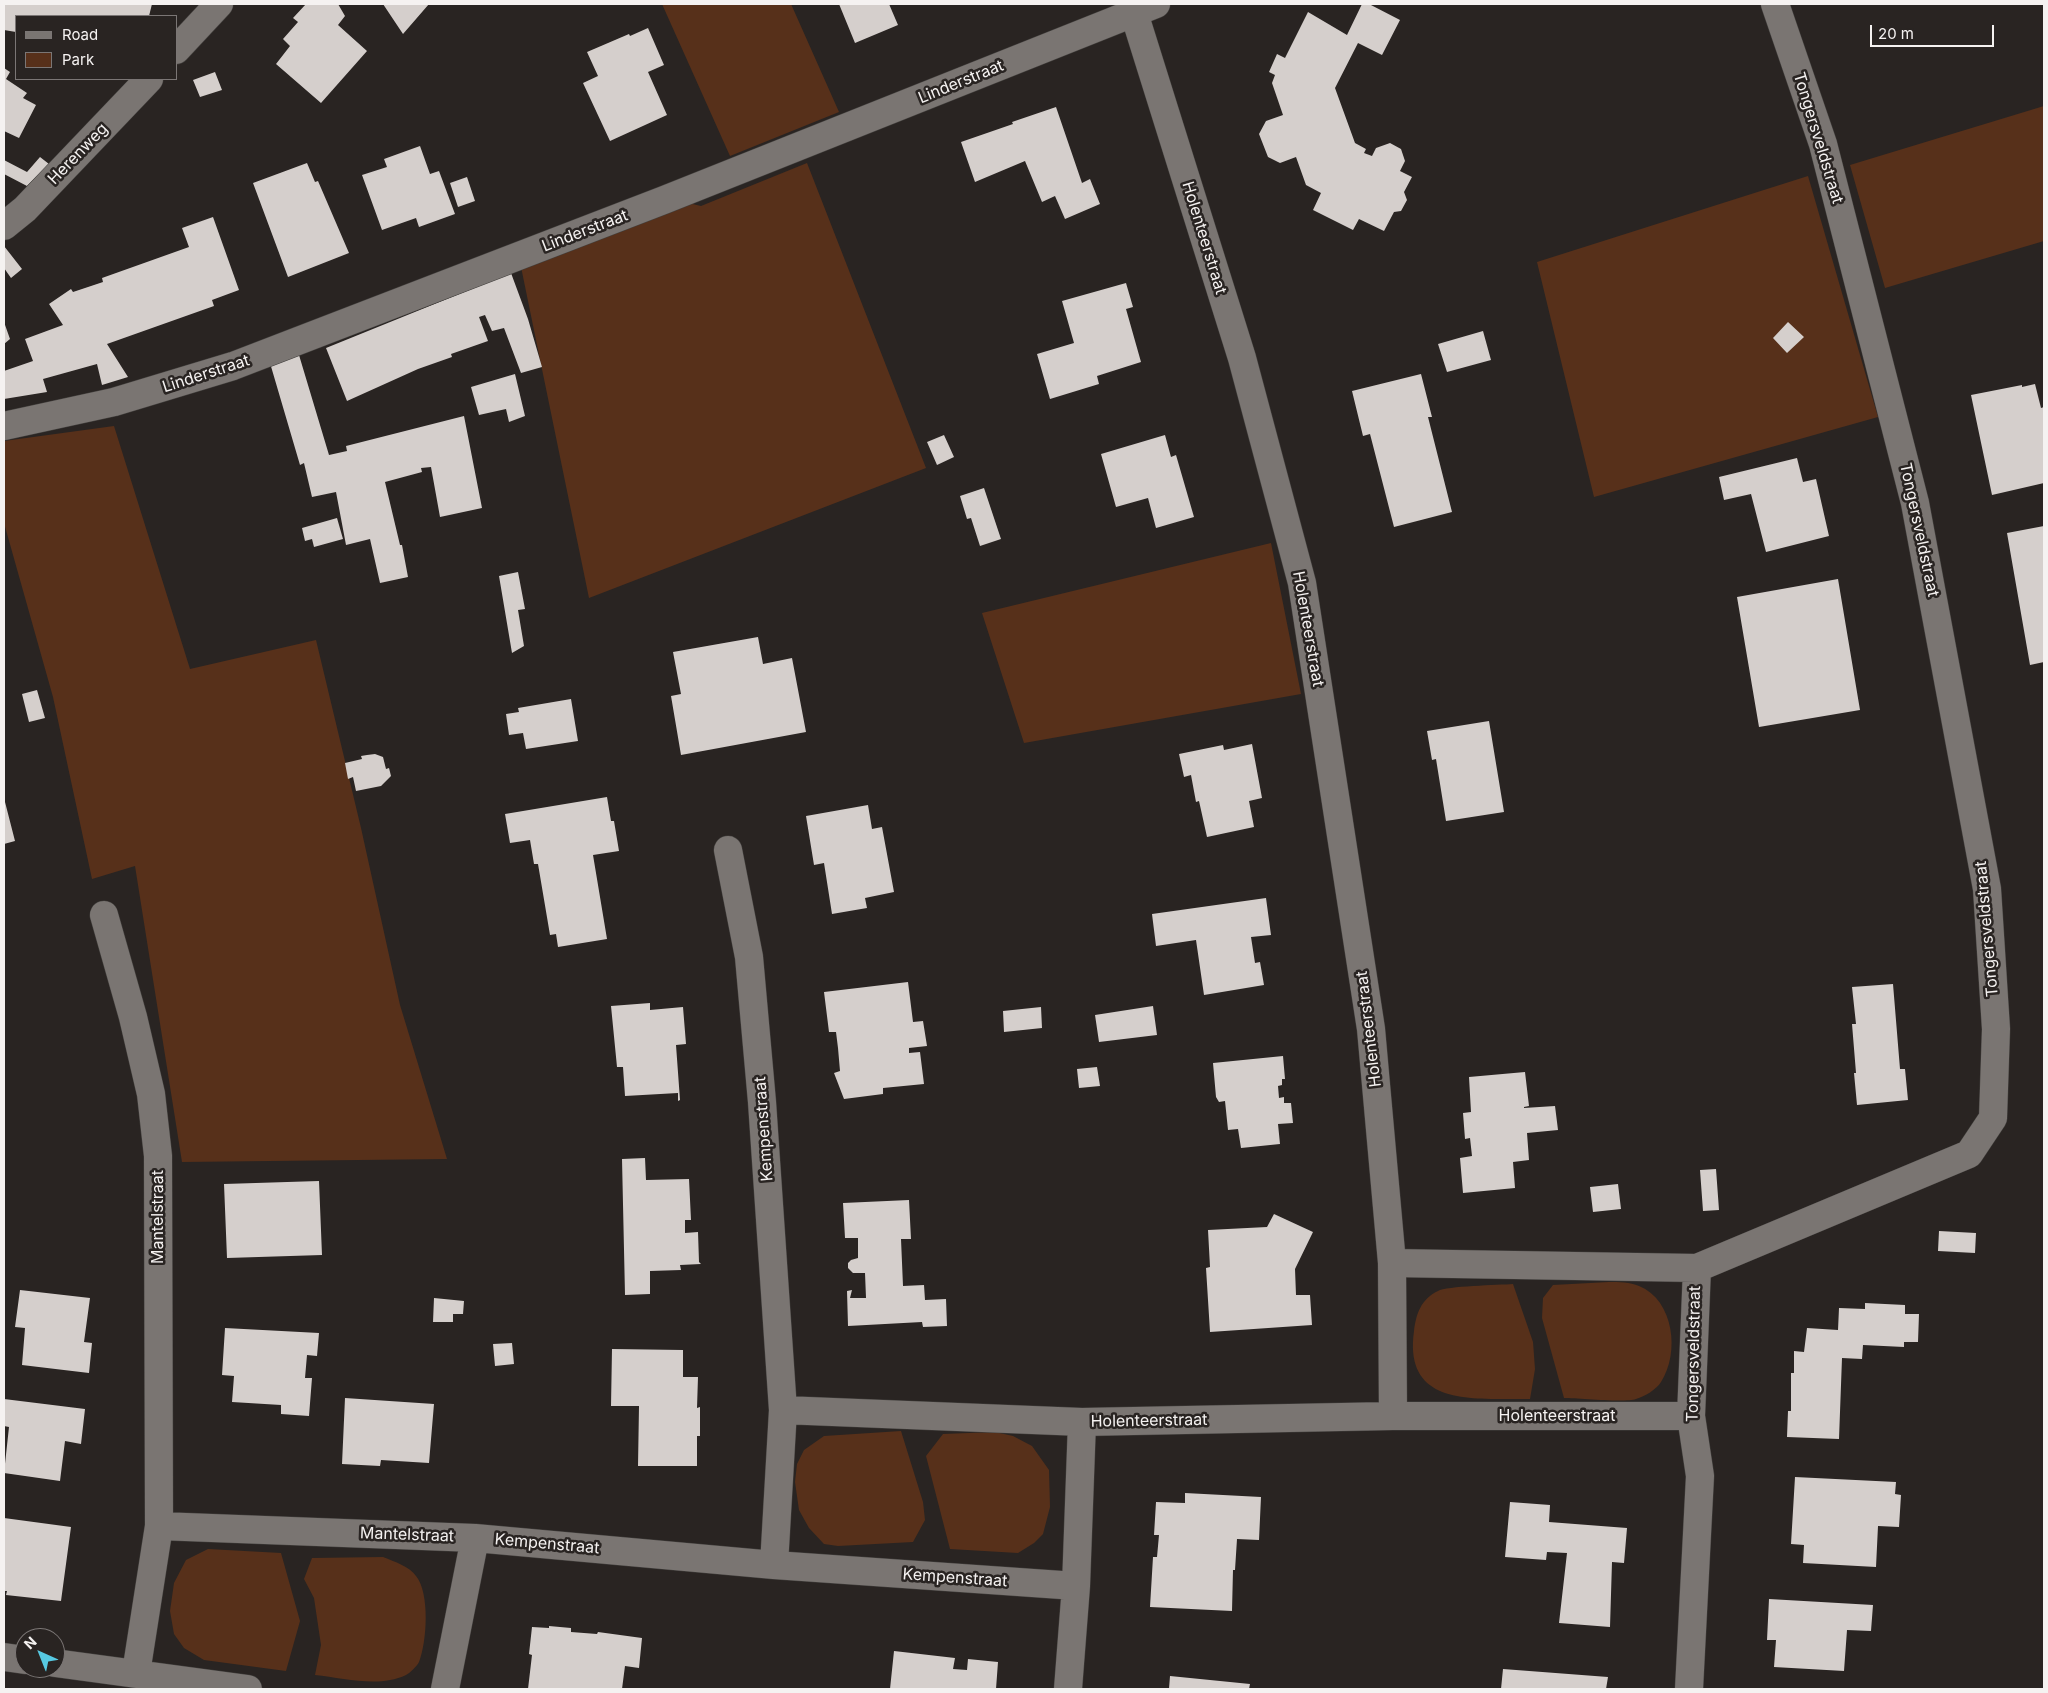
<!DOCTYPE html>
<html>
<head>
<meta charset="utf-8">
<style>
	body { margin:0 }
	#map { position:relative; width:2048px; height:1693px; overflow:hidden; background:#292422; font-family:Inter,sans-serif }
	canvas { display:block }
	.frame { position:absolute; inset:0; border:5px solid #f5f2f1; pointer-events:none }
	.legend { position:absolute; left:15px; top:15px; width:162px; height:65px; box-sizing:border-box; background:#292422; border:1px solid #7b7675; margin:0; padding:6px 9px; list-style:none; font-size:15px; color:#f5f2f1 }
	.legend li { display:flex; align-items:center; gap:10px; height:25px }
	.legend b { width:25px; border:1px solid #7b7675 }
	.north { position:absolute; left:15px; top:1628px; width:50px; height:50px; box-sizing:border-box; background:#292422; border:1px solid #7b7675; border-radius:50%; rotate:316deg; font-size:14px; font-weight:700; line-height:20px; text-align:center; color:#f5f2f1 }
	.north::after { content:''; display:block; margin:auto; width:18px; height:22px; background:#57c9e2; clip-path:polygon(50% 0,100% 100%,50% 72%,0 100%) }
	.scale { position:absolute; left:1870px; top:25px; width:124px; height:22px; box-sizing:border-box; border:2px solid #f5f2f1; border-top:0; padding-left:6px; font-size:15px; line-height:18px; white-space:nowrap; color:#f5f2f1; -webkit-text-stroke:4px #292422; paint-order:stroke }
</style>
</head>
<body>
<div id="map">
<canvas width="2048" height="1693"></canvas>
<div class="frame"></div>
<ul class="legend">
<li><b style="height:6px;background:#7a7572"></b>Road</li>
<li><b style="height:14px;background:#57301a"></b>Park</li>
</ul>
<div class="north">N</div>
<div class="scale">20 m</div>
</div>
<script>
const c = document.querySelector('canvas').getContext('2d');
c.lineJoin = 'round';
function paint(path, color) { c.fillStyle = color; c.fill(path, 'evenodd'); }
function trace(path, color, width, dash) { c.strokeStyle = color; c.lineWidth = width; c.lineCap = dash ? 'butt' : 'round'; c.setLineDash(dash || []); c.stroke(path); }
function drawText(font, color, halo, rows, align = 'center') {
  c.font = font + ' Inter,sans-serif'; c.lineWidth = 5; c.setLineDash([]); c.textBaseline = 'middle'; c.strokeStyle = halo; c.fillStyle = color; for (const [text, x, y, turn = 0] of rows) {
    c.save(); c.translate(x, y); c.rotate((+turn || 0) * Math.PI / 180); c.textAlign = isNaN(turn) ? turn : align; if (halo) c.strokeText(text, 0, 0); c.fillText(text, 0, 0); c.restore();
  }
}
paint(new Path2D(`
	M662 4H791L839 112 730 156Z
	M2044 106V241L1885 288 1850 165Z
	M807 163 926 468 589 598 520 262 684 202 701 206Z
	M1808 176 1878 417 1594 497 1537 262Z
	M114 426 190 669 316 640 361 828 400 1005 447 1159 182 1162 135 866 92 879 53 697 4 523V441Z
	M1271 543 1301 694 1024 743 982 613Z
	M1609 1282C1619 1282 1630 1282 1639 1286 1674 1300 1680 1353 1661 1382 1656 1390 1645 1396 1636 1399 1625 1403 1578 1398 1564 1398L1542 1318 1543 1298 1553 1285Z
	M1513 1284 1533 1342 1535 1369 1530 1399C1477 1398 1403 1409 1414 1331 1416 1314 1421 1299 1438 1291 1446 1286 1499 1285 1513 1284Z
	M901 1431 923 1502 925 1520 913 1542 838 1546 824 1544 809 1528 799 1510 795 1482 797 1464 804 1450 824 1436Z
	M995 1432 1013 1436 1032 1446 1049 1470 1050 1507 1043 1534 1034 1543 1018 1553 950 1549 926 1456 943 1434Z
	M208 1549 281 1553 300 1621 286 1671 204 1660 184 1648 174 1634 170 1611 174 1583 186 1560Z
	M383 1557C395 1562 409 1566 416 1576 430 1593 427 1642 419 1662 417 1666 410 1673 406 1675 379 1688 344 1678 315 1675L321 1645 314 1598 304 1579 312 1558Z`), '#57301a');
paint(new Path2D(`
	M4 4H152L149 16H16V32L4 30Z
	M306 4H338L345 16 338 25 367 51 321 103 276 64 290 46 283 39 298 22 293 18Z
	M383 4H429L403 34Z
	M839 4H889L898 25 855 43Z
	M1362 4H1369L1400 20 1382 55 1358 43 1335 88 1355 143 1366 149 1364 153 1372 156 1376 148 1390 143 1401 149 1405 161 1400 171 1412 177 1404 192 1407 200 1401 211 1394 212 1384 231 1359 219 1353 230 1313 210 1321 193 1306 185 1296 157 1280 163 1268 157 1259 134 1266 121 1283 115 1272 83 1275 75 1269 72 1277 54 1285 58 1308 12 1347 35Z
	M648 28 664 65 648 72 667 115 610 141 583 83 598 76 587 52 629 34 630 36Z
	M4 68 10 72 6 79 27 93 23 98 36 105 19 138 4 131Z
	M215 72 222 90 200 97 193 80Z
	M1056 107 1082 183 1090 179 1100 204 1065 219 1055 196 1042 202 1025 161 975 182 961 142 1013 124 1012 122Z
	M420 146 430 174 439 171 455 214 419 227 416 218 382 230 362 175 387 167 384 159Z
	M40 157 49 164 27 186 4 174V160L27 172Z
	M307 163 315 182 318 181 349 253 288 277 253 183Z
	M467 177 475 201 458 207 450 183Z
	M213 217 239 290 212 300 214 306 107 344 128 377 102 385 97 364 43 379 47 392 4 399V371L33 361 25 339 63 325 49 304 71 289 73 292 103 282 102 278 189 247 182 228Z
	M4 246 22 269 11 278 4 268Z
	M511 273 528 319 542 367 521 373 504 328 492 331 485 315 479 317 488 341 451 354 452 357 418 369 347 401 326 348Z
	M1126 283 1133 307 1126 309 1141 362 1097 376 1099 384 1050 399 1037 354 1074 343 1062 301Z
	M4 322 10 339 4 344Z
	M1788 322 1804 337 1787 353 1773 338Z
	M1483 331 1491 360 1447 372 1438 344Z
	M299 355 329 455 347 451 346 446 464 416 482 508 440 517 431 467 421 468 422 472 385 482 400 545H402L408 577 380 583 370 539 346 545 336 492 312 497 304 463 300 465 270 363Z
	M515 374 525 416 509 422 506 409 479 415 471 387Z
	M1421 374 1432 417H1428L1452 512 1394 527 1370 434 1363 436 1352 391Z
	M2035 384 2041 408 2044 407V483L1992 495 1971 395 2022 385V387Z
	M944 435 954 457 937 465 927 442Z
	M1165 435 1171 457 1176 455 1194 517 1156 528 1148 498 1116 507 1101 454Z
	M1797 458 1803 482 1816 479 1829 536 1766 552 1751 494 1724 500 1719 477Z
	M984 488 1001 539 980 546 971 518 967 519 960 496Z
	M337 518 343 539 314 547 312 539 305 541 302 528Z
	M2044 526V662L2030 665 2007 533Z
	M518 572 525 609 518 610 524 646 512 653 499 576Z
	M1838 579 1860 710 1759 727 1737 597Z
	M758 637 763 664 792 658 806 732 681 755 671 696 681 694 673 652Z
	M37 690 45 718 29 722 22 694Z
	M571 699 578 741 526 749 523 733 509 735 506 714 519 712 518 708Z
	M1489 721 1504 812 1446 821 1436 759 1432 760 1427 731Z
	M1252 744 1262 798 1249 801 1254 827 1207 837 1199 801 1196 802 1191 775 1184 777 1179 754 1223 745 1224 750Z
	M375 754 383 757 386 769 389 768 391 776 381 786 356 791 353 777 348 779 345 763 362 759 361 756 367 755Z
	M607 797 611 821H614L619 851 593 855 607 939 558 947 556 934 550 935 538 864H534L530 840 510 843 505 814Z
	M4 802H5L15 841 4 844Z
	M868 805 872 829 882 827 894 892 865 898 867 908 832 914 824 863 814 865 806 816Z
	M1266 898 1271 935 1251 937 1255 963 1260 962 1264 985 1204 995 1196 940 1156 946 1152 914Z
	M908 982 913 1022 923 1021 927 1046 909 1048V1053L920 1052 924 1084 883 1088V1094L844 1099 834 1073 840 1071 838 1048 836 1032H829L824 992Z
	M1893 984 1900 1069H1905L1908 1100 1857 1105 1854 1073H1856L1852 1024H1856L1852 987Z
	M650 1003V1010L683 1007 686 1044 676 1045 680 1100 678 1101V1093L625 1096 623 1067H617L611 1006Z
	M1153 1006 1157 1035 1099 1042 1095 1015Z
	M1041 1007 1042 1028 1004 1032 1003 1011Z
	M1283 1056 1285 1079H1282V1085L1278 1086 1279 1098 1284 1097V1103H1291L1293 1123 1278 1124 1280 1144 1241 1148 1238 1129 1228 1130 1225 1101 1219 1102 1216 1097 1213 1063Z
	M1097 1067 1100 1086 1079 1088 1077 1069Z
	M1525 1072 1529 1106 1524 1107V1108L1555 1106 1558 1130 1527 1133 1529 1160 1513 1162 1515 1188 1463 1193 1460 1158 1472 1156 1470 1138 1465 1139 1463 1113 1471 1112 1469 1077Z
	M645 1158 646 1180 689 1179 691 1220H685V1233L698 1232 699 1262 701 1264 680 1265 681 1270 650 1271V1294L625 1295 622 1159Z
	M1716 1169 1719 1210 1703 1211 1700 1170Z
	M319 1181 322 1255 227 1258 224 1184Z
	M1618 1184 1621 1209 1593 1212 1590 1187Z
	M909 1200 911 1239H901L903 1286 924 1285 925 1300 946 1299 947 1326 923 1327 922 1322 848 1326 847 1291 852 1290 850 1298H866L865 1273H853L848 1268V1263L851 1260 858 1258V1238H845L843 1203Z
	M1274 1214 1313 1232 1295 1269 1296 1295H1310L1312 1325 1210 1332 1206 1268 1210 1267 1208 1230 1267 1227Z
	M1939 1231 1976 1233 1975 1253 1938 1251Z
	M20 1290 90 1298 84 1342 92 1343 89 1373 22 1365 25 1328 15 1327Z
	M434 1298 464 1301 463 1314H453V1322H433Z
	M1865 1303 1905 1305V1314H1919L1918 1342H1904V1347L1863 1345 1862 1359 1842 1358 1839 1439 1787 1437 1788 1411H1791V1373H1794V1351L1804 1352 1807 1328 1838 1330 1839 1308 1865 1309Z
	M225 1328 319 1333 317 1356 307 1355 305 1378H312L309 1416 281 1414V1405L232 1402 234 1376 222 1375Z
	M512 1343 514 1364 495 1366 493 1344Z
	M612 1349 683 1350V1377H698L697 1408 700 1407V1436H697V1466H638L639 1406H611Z
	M345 1398 434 1404 429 1463 381 1460 380 1466 342 1464Z
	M4 1399 85 1409 81 1444 65 1441 60 1481 4 1473 9 1427 4 1426Z
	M1795 1477 1896 1482 1895 1494 1901 1495 1899 1527 1878 1526 1876 1567 1803 1563 1804 1545 1791 1544Z
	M1185 1493 1261 1497 1259 1540 1237 1539 1235 1570H1233L1232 1611 1150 1607 1153 1557H1157L1159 1535H1154L1156 1502 1185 1503Z
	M1510 1502 1550 1505 1549 1522 1627 1528 1624 1563 1612 1562 1610 1627 1559 1623 1567 1553 1547 1552 1546 1560 1505 1557Z
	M4 1518 71 1527 61 1601 6 1595 7 1591H4Z
	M1769 1599 1873 1605 1871 1631 1847 1630 1844 1671 1774 1667 1776 1640H1767Z
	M549 1626 571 1628V1632L597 1634 598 1632 642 1638 639 1668 625 1666 622 1689H528L532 1655 529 1654 532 1627 549 1628Z
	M894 1651 955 1658 953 1669 967 1670 968 1659 998 1662 996 1689H890Z
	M1503 1669 1608 1677 1606 1689H1501Z
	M1170 1676 1250 1684 1249 1689H1169Z`), '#d5cfcc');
const minor = new Path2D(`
	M1134 13 1242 358 1302 583 1371 1029 1392 1263 1393 1416
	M176 50 219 4
	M4 226 25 209 149 79
	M4 426 114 402 233 366 664 200 1156 4
	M728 850 749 957 762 1102 783 1410
	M104 915 133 1017 151 1094 158 1156 159 1526 136 1673
	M1392 1263 1697 1268 1969 1154 1993 1118 1996 1029 1987 889 1915 503 1823 144 1775 4
	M159 1526 475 1538 774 1565 1076 1586
	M774 1565 783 1410 1082 1422 1393 1416H1691
	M4 1657 25 1660
	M55 1663 248 1689
	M445 1689 475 1538
	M1068 1689 1076 1586 1082 1422
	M1689 1689 1700 1476 1691 1416 1697 1268`);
trace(minor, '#43403e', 29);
trace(minor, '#7a7572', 28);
drawText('16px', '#f5f2f1', '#292422', [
	["Linderstraat",961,82,-22],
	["Tongersveldstraat",1818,138,73],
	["Herenweg",78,154,-46],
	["Linderstraat",585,231,-21],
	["Holenteerstraat",1204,238,73],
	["Linderstraat",206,374,-18],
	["Tongersveldstraat",1919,530,78],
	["Holenteerstraat",1308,629,80],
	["Tongersveldstraat",1987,929,-95],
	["Holenteerstraat",1369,1029,-97],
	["Kempenstraat",764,1129,-94],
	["Mantelstraat",158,1217,-90],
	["Tongersveldstraat",1694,1354,-89],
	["Holenteerstraat",1557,1416],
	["Holenteerstraat",1149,1421,-1],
	["Mantelstraat",407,1535,2],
	["Kempenstraat",547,1544,5],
	["Kempenstraat",955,1578,4]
]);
</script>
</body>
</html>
